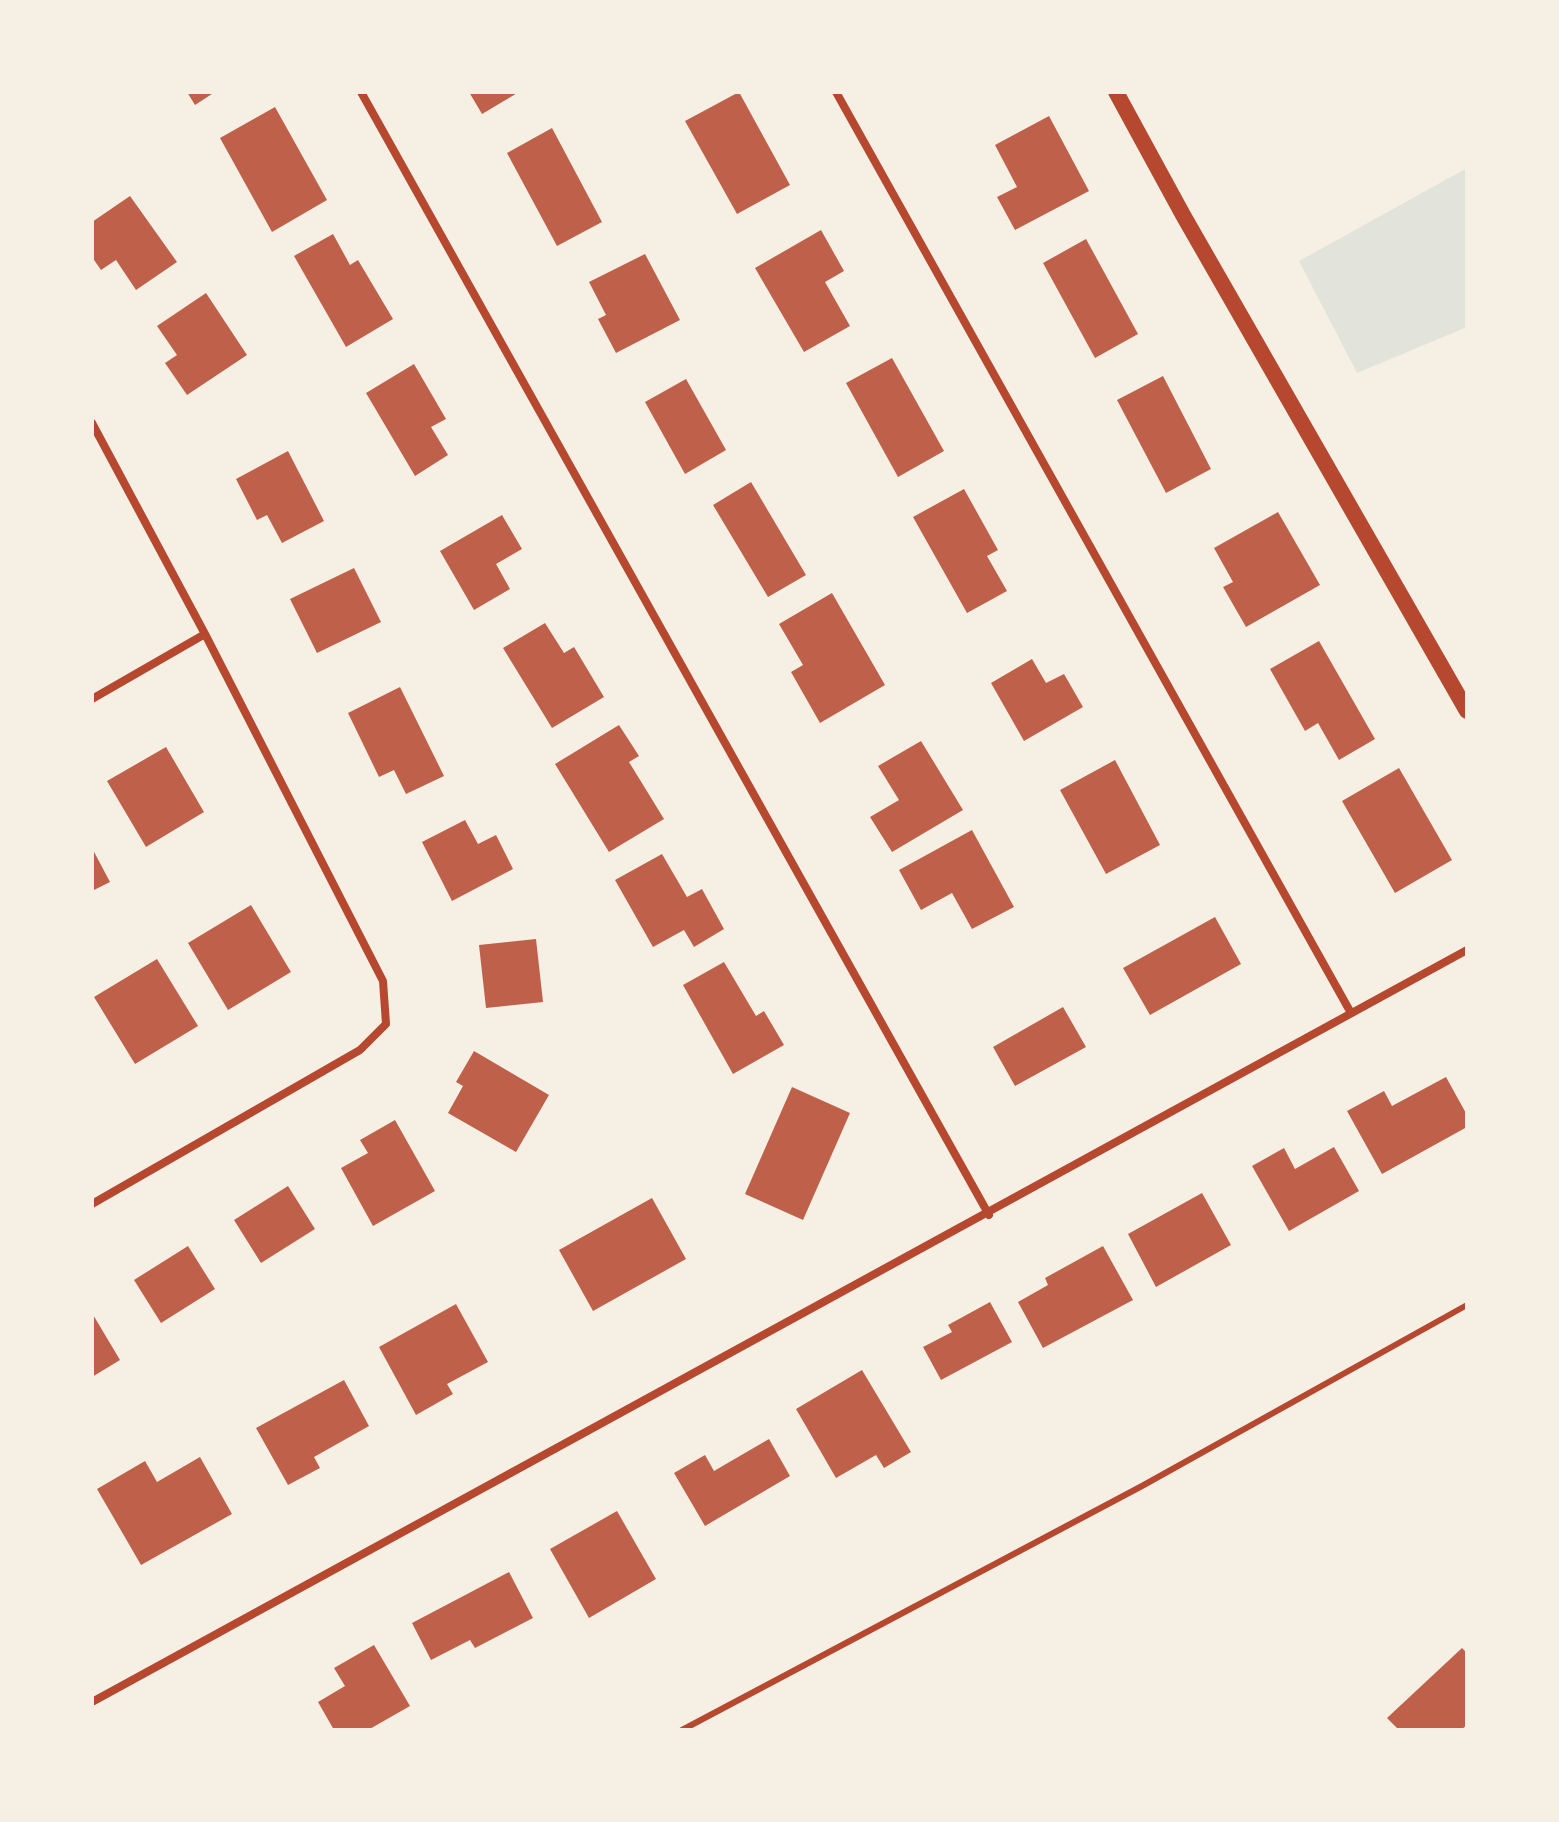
<!DOCTYPE html>
<html>
<head>
<meta charset="utf-8">
<style>
	body { margin:0 }
	#map { position:relative; width:1559px; height:1822px; overflow:hidden; background:#f6efe4; font-family:"Times New Roman",serif }
	canvas { display:block }
	.frame { position:absolute; inset:0; border:94px solid #f6efe4; pointer-events:none }
</style>
</head>
<body>
<div id="map">
<canvas width="1559" height="1822"></canvas>
<div class="frame"></div>
</div>
<script>
const c = document.querySelector('canvas').getContext('2d');
c.lineJoin = 'round';
function paint(path, color) { c.fillStyle = color; c.fill(path, 'evenodd'); }
function trace(path, color, width, dash) { c.strokeStyle = color; c.lineWidth = width; c.lineCap = dash ? 'butt' : 'round'; c.setLineDash(dash || []); c.stroke(path); }
paint(new Path2D(`
	M1467 168V327L1357 373 1299 261Z`), '#e2e4dc');
paint(new Path2D(`
	M187 92H215L195 105Z
	M469 92H519L482 114Z
	M739 92 790 185 737 214 685 121Z
	M275 107 327 200 272 232 220 138Z
	M1049 116 1089 191 1015 230 997 197 1017 187 995 145Z
	M552 128 602 222 557 246 507 153Z
	M130 196 177 262 136 290 116 260 101 270 92 257V222Z
	M821 230 844 271 825 282 850 326 804 352 755 268Z
	M333 234 350 265 358 260 393 319 346 347 294 256Z
	M1086 239 1138 334 1095 358 1043 263Z
	M645 254 680 320 616 353 598 319 606 315 589 282Z
	M206 293 247 355 187 395 165 363 177 355 157 326Z
	M892 358 944 451 898 477 846 383Z
	M414 364 446 419 431 427 448 455 415 476 366 393Z
	M1163 376 1211 469 1166 493 1117 400Z
	M686 379 726 450 685 474 645 402Z
	M288 451 324 521 282 543 267 515 257 520 236 479Z
	M751 482 806 575 768 597 713 505Z
	M964 489 998 550 987 556 1007 591 967 613 913 517Z
	M1278 512 1320 585 1246 627 1223 587 1233 582 1214 548Z
	M502 515 522 549 496 564 510 589 474 610 440 551Z
	M354 568 381 622 317 653 290 599Z
	M832 593 885 685 820 723 791 672 803 665 779 624Z
	M545 623 564 653 574 647 604 697 552 728 503 648Z
	M1319 641 1375 739 1339 760 1318 723 1305 731 1270 669Z
	M1032 659 1046 683 1064 674 1083 707 1024 741 991 683Z
	M400 687 444 776 406 794 394 770 379 777 348 713Z
	M619 725 639 756 629 762 664 819 609 852 555 764Z
	M921 741 963 810 892 852 870 817 899 800 878 766Z
	M166 747 204 812 146 847 107 781Z
	M1115 760 1160 845 1106 874 1060 790Z
	M1399 768 1452 860 1395 893 1342 801Z
	M465 820 478 844 496 835 513 869 452 901 422 842Z
	M972 830 1014 907 972 929 952 893 921 910 899 870Z
	M92 848 110 882 92 891Z
	M662 854 687 897 702 889 724 929 694 947 684 930 653 947 615 880Z
	M251 905 291 972 228 1010 188 943Z
	M1215 917 1241 964 1150 1015 1123 968Z
	M536 939 543 1002 486 1008 479 945Z
	M157 959 198 1026 135 1064 94 997Z
	M724 962 756 1016 764 1011 784 1045 733 1074 683 985Z
	M1063 1007 1086 1047 1015 1086 993 1047Z
	M474 1051 549 1095 516 1152 448 1113 463 1086 456 1082Z
	M1446 1077 1467 1115V1127L1382 1174 1347 1111 1384 1091 1392 1106Z
	M792 1087 850 1113 803 1220 745 1194Z
	M395 1120 435 1191 373 1226 341 1168 368 1153 360 1140Z
	M1334 1147 1359 1191 1289 1231 1252 1166 1284 1148 1295 1169Z
	M288 1186 315 1229 261 1263 234 1220Z
	M1202 1193 1231 1245 1156 1287 1128 1234Z
	M652 1198 686 1259 593 1311 559 1250Z
	M188 1246 215 1289 161 1323 134 1280Z
	M1103 1246 1133 1300 1043 1348 1018 1302 1048 1285 1045 1278Z
	M990 1302 1012 1342 941 1380 923 1347 952 1332 948 1325Z
	M456 1304 488 1362 447 1384 453 1394 416 1415 379 1347Z
	M92 1313 120 1360 92 1377Z
	M862 1370 911 1452 884 1468 876 1455 836 1478 796 1409Z
	M344 1380 369 1426 314 1457 320 1468 288 1485 256 1428Z
	M769 1439 790 1476 705 1526 674 1473 705 1455 714 1471Z
	M200 1457 232 1514 141 1565 97 1489 145 1461 157 1482Z
	M617 1511 656 1579 589 1618 550 1549Z
	M509 1572 533 1618 475 1648 470 1640 431 1660 412 1623Z
	M374 1645 410 1706 368 1730H334L318 1702 345 1686 334 1668Z
	M1462 1648 1467 1653V1725L1461 1730H1399L1387 1718Z`), '#bf614a');
trace(new Path2D(`
	M682 1730 1142 1486 1467 1305`), '#b5482f', 6);
trace(new Path2D(`
	M361 92 989 1215
	M836 92 1351 1013
	M92 423 205 634 383 981 386 1024 360 1050 92 1204
	M92 699 205 634
	M92 1702 1467 950`), '#b5482f', 8);
trace(new Path2D(`
	M1116 92 1183 215 1467 711`), '#b5482f', 16);
</script>
</body>
</html>
